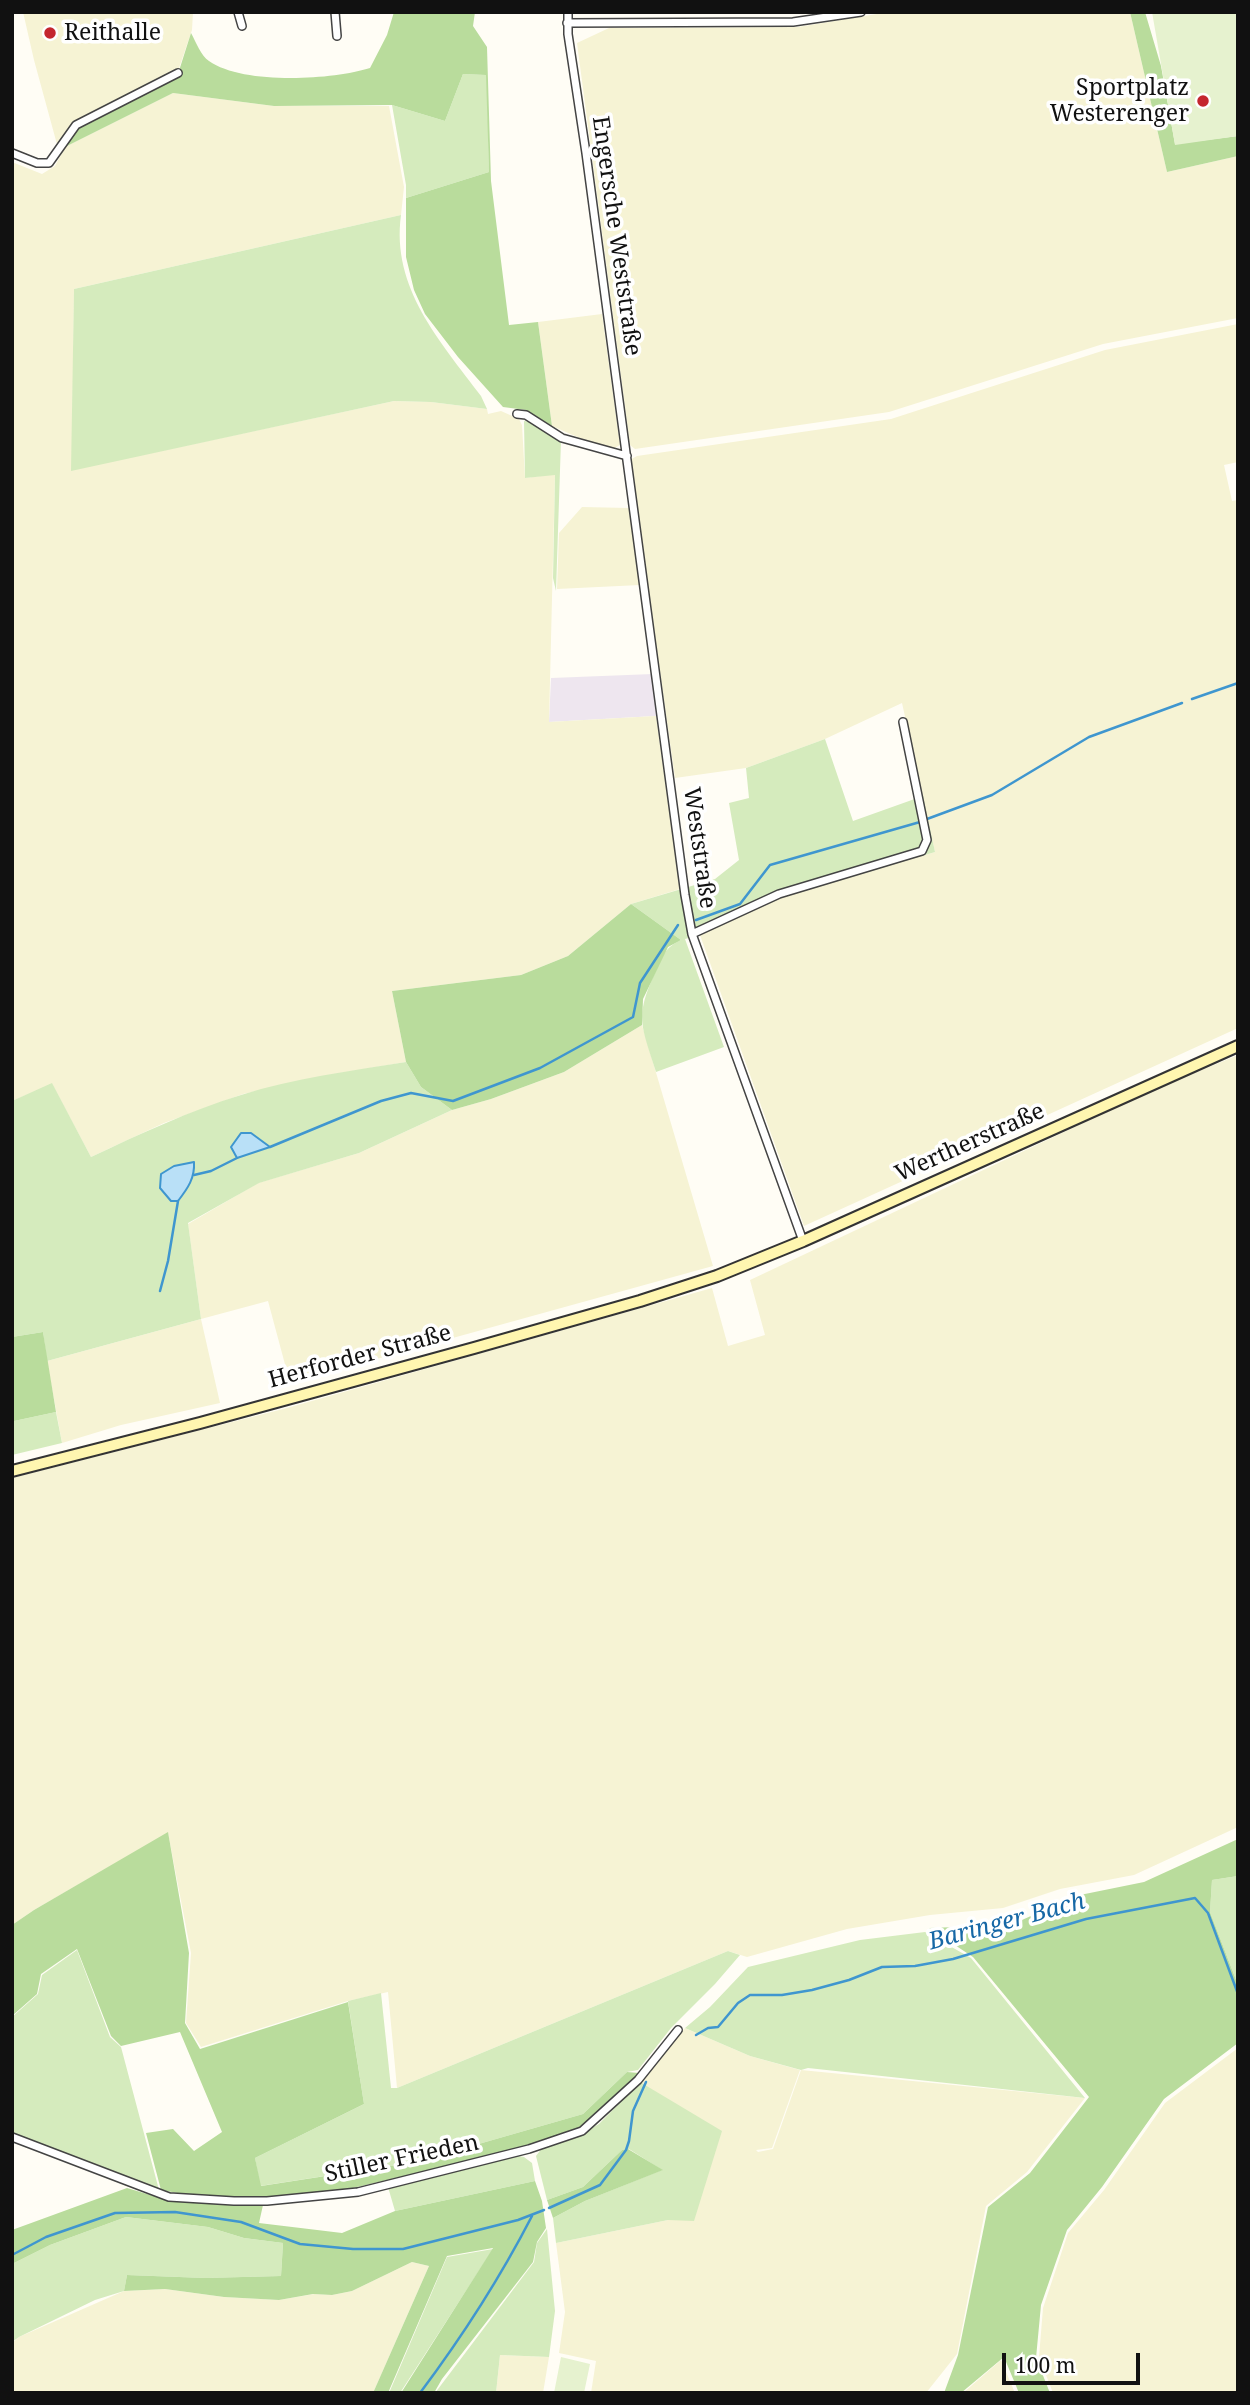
<!DOCTYPE html>
<html>
<head>
<meta charset="utf-8">
<style>
	body { margin:0 }
	#map { position:relative; width:1250px; height:2405px; overflow:hidden; background:#fffdf5; font-family:"Noto Serif",serif }
	canvas { display:block }
	.frame { position:absolute; inset:0; border:14px solid #111; pointer-events:none }
	.scale { position:absolute; left:1002px; top:2353px; width:138px; height:32px; box-sizing:border-box; border:4px solid #111; border-top:0; padding-left:9px; font-size:21px; line-height:24px; white-space:nowrap; color:#111; -webkit-text-stroke:5px #fff; paint-order:stroke }
</style>
</head>
<body>
<div id="map">
<canvas width="1250" height="2405"></canvas>
<div class="frame"></div>
<div class="scale">100 m</div>
</div>
<script>
const c = document.querySelector('canvas').getContext('2d');
c.lineJoin = 'round';
function paint(path, color) { c.fillStyle = color; c.fill(path, 'evenodd'); }
function trace(path, color, width, dash) { c.strokeStyle = color; c.lineWidth = width; c.lineCap = dash ? 'butt' : 'round'; c.setLineDash(dash || []); c.stroke(path); }
function drawText(font, color, halo, rows, align = 'center') {
  c.font = font + ' "Noto Serif",serif'; c.lineWidth = 7; c.setLineDash([]); c.textBaseline = 'middle'; c.strokeStyle = halo; c.fillStyle = color; for (const [text, x, y, turn = 0] of rows) {
    c.save(); c.translate(x, y); c.rotate((+turn || 0) * Math.PI / 180); c.textAlign = isNaN(turn) ? turn : align; if (halo) c.strokeText(text, 0, 0); c.fillText(text, 0, 0); c.restore();
  }
}
paint(new Path2D(`
	M653 674 656 716 549 722 551 678Z`), '#eee6ef');
paint(new Path2D(`
	M23 12H193L192 30 178 71 72 124 58 148 34 60Z
	M889 12H1130L1167 172 1238 156V318L1103 344 889 412 635 449 630 445 577 43 609 28 798 27Z
	M173 93 274 106H389L404 187 401 215 74 289 72 470 394 401 431 402 487 409 488 414 501 411 519 419 522 425 525 478 555 474 549 722 656 716 680 889 631 904 568 956 521 975 392 991 406 1062 329 1075 243 1094 164 1123 91 1157 52 1084 12 1101V162L42 174 55 166 65 147Z
	M602 314 620 445 613 449 589 442 552 426 538 322Z
	M1238 324V462L1224 465 1232 501 1238 500V1028L804 1226 700 935 781 898 935 852 902 703 825 739 746 768 675 778 630 460 637 456 891 419 1105 350Z
	M582 507 629 508 640 585 557 589 559 533Z
	M642 1025 713 1266 290 1383 268 1301 201 1319 220 1403 121 1425 62 1443 47 1361 201 1319 188 1224 258 1183 359 1153 452 1110 491 1099 564 1072Z
	M1238 1055V1827L1134 1875 1060 1889 1003 1908 930 1915 847 1929 747 1957 728 1951 397 2088 388 1992 348 2001 201 2047 186 2023 191 1953 168 1833 34 1910 12 1925V1478L287 1408 712 1288 728 1346 765 1335 750 1280 1151 1091Z
	M685 2028 750 2056 800 2070 772 2148 756 2150 758 2152 773 2149 801 2070 1085 2098 1027 2172 986 2206 957 2354 926 2393H591L596 2361 559 2353 565 2312 556 2243 668 2220H694L640 2082Z
	M1238 2048V2393H1053L1039 2357 1043 2308 1068 2233 1104 2190 1165 2103Z
	M412 2262 429 2266 373 2393H12V2343L19 2337 124 2291 165 2289 224 2297 279 2300 314 2294 332 2295 352 2291Z
	M500 2355 549 2357 543 2393H496Z
	M1001 2360 1015 2393H963Z`), '#f6f3d4');
paint(new Path2D(`
	M463 74 487 75 489 172 406 198V185L392 105 445 121Z
	M401 215C391 288 440 341 481 396L487 409 431 402 394 401 71 471 74 289Z
	M524 421 532 422 561 440 556 591 553 578 555 475 525 478Z
	M825 739 853 821 923 796 935 852 781 898 700 935 685 939 724 1047 656 1072C642 1026 634 1018 655 973 663 956 664 948 681 940L631 904 715 879 739 860 729 803 749 798 746 768Z
	M406 1062 421 1087 452 1110 359 1153 259 1183 188 1223 201 1319 47 1361 43 1332 12 1337V1101L52 1083 91 1157C140 1134 189 1111 241 1095 294 1078 351 1071 406 1062Z
	M12 1404 14 1421 56 1412 62 1443 12 1455Z
	M1238 1876V1985L1210 1912 1212 1880Z
	M925 1932 971 1958 1085 2098 808 2068 801 2070 750 2056 685 2028 710 2007 748 1967 860 1940Z
	M77 1950 110 2037 121 2047 159 2190 12 2133V2017L38 1994 42 1975Z
	M728 1951 740 1955 715 1984 671 2028 638 2070 627 2072 583 2114 416 2162 260 2186 255 2158 364 2104 348 2001 381 1993 391 2088H397Z
	M640 2082 722 2131 694 2221 668 2220 556 2243 553 2218 585 2201 662 2170 629 2149 622 2150 583 2187 547 2200 536 2156 542 2148 573 2138 599 2124Z
	M518 2156 524 2157 532 2163 535 2181 395 2211 388 2187Z
	M126 2217 208 2227 244 2238 283 2243 281 2276 205 2278 127 2275 124 2291 95 2300 19 2337 12 2342V2264L50 2245Z
	M547 2229 555 2311 549 2357 500 2355 496 2393H435L534 2262 537 2243Z
	M493 2249 400 2393H389L447 2257Z`), '#d5ebbd');
paint(new Path2D(`
	M394 12H475L473 26 487 47 491 181 509 325 538 322 552 426 526 410 503 407 458 357 425 314 414 290 406 257V198L489 172 486 75 463 74 445 121 392 105 274 106 173 93 65 147 78 129 178 74 191 33C196 42 201 56 209 61 243 85 332 80 370 68L387 35Z
	M1130 12H1145L1161 66 1175 144 1238 136V156L1167 172Z
	M631 904 681 940 668 947 643 999 642 1025 564 1072 491 1099 452 1110 421 1087 406 1062 392 991 521 975 568 956Z
	M43 1332 56 1412 14 1421 12 1337Z
	M168 1832 189 1953 185 2023 200 2049 348 2002 364 2104 255 2158 261 2186 416 2162 583 2114 627 2072 639 2073 582 2129 524 2148 340 2191 261 2198 194 2196 161 2190 146 2133 173 2129 194 2151 222 2132 180 2032 121 2046 111 2036 77 1949 41 1974 37 1994 12 2016V1925L34 1910Z
	M1238 1839V1876L1212 1880 1210 1912 1238 1985V2043L1164 2099 1102 2187 1067 2230 1041 2305 1036 2358 1050 2393H1019L1004 2357 961 2393H944L958 2355 988 2207 1030 2173 1089 2097 973 1957 929 1928 984 1926 1022 1920 1075 1896 1144 1882Z
	M628 2149 663 2170 585 2201 553 2218 547 2200 583 2187 622 2150Z
	M535 2181 542 2201 546 2228 537 2242 533 2262 442 2379 434 2393H401L493 2248 447 2256 388 2393H373L429 2266 412 2262 352 2291 332 2295 313 2294 279 2300 224 2297 165 2289 124 2291 127 2275 205 2278 281 2276 283 2243 244 2238 208 2227 126 2217 50 2245 12 2264V2230L127 2188 167 2200 263 2205 259 2223 342 2233 395 2211Z`), '#b9dc9c');
paint(new Path2D(`
	M1152 12H1238V136L1175 145Z
	M561 2357 590 2364 584 2393H554Z`), '#e6f2cf');
const water = new Path2D(`
	M241 1133H251L270 1147 237 1158 231 1147Z
	M194 1162C195 1178 188 1188 178 1201H171L160 1188 161 1174 174 1166Z`);
paint(water, '#b9e0f7');
trace(water, '#3f96cf', 2);
trace(new Path2D(`
	M1192 699 1238 683
	M927 819 992 795 1089 737 1182 703
	M696 920 740 904 770 865 920 822
	M270 1147 381 1101 411 1093 453 1101 540 1068 633 1017 640 983 678 925
	M194 1175 211 1171 237 1158
	M160 1291 168 1261 178 1201
	M696 2035 708 2028 718 2027 738 2003 750 1995H782L812 1990 849 1980 882 1967 915 1966 953 1959 1086 1919 1195 1898 1208 1913 1238 1994
	M549 2208 600 2185 626 2150 629 2141 633 2111 646 2082
	M12 2255 46 2237 115 2213 175 2212 241 2222 300 2244 353 2249H403L518 2220 544 2210
	M420 2393C462 2337 500 2278 532 2216`), '#3f96cf', 2.5);
const street = new Path2D(`
	M238 12 242 26
	M335 12 337 36
	M568 12V34L586 153 685 895 692 934 803 1241
	M567 23 793 22 861 12
	M12 153 37 163H49L76 125 178 73
	M517 414 526 415 562 438 627 456
	M692 934 779 894 922 851 927 840 903 722
	M12 2137 169 2197 234 2201H267L358 2192 529 2149 582 2131 638 2080 678 2030`);
const secondary = new Path2D(`
	M12 1471 200 1423 474 1348 640 1301 717 1276 803 1241 1238 1046`);
trace(street, '#444', 10);
trace(secondary, '#333', 14);
trace(street, '#fff', 7);
trace(secondary, '#fff6b0', 10);
for (const [x, y, r, color] of [
	[50,33,7,"#c4262e"],
	[1203,101,7,"#c4262e"]
]) { const dot = new Path2D(); dot.arc(x, y, r, 0, 2 * Math.PI); c.fillStyle = color; c.fill(dot); trace(dot, '#fff', 2.5); }
drawText('23px', '#111', '#fff', [
	["Reithalle",64,33],
	["Sportplatz",1189,88,"right"],
	["Westerenger",1189,114,"right"]
], 'left');
drawText('23px', '#111', '#fff', [
	["Engersche Weststraße",616,236,82],
	["Weststraße",699,848,82],
	["Wertherstraße",970,1143,-24],
	["Herforder Straße",360,1357,-15],
	["Stiller Frieden",402,2159,-12]
]);
drawText('italic 24px', '#1768a6', '#fff', [
	["Baringer Bach",1007,1922,-15]
]);
</script>
</body>
</html>
